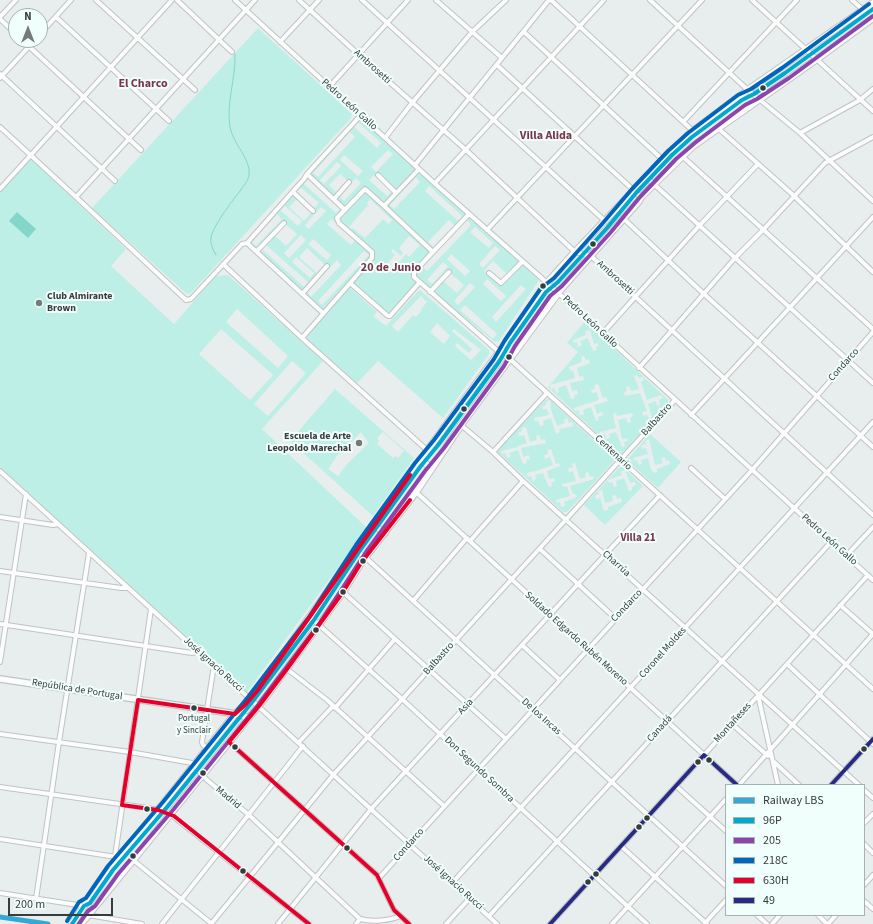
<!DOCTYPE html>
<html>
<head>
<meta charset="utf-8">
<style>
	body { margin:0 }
	#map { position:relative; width:873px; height:924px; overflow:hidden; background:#e8eeed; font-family:"Source Sans 3",sans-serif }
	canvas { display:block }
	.legend { position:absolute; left:725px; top:784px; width:140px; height:132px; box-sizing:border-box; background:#f1fffc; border:1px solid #a7b1af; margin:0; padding:5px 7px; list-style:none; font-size:12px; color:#383d3c }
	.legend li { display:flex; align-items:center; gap:8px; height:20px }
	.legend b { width:20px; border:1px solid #a7b1af }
	.north { position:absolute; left:8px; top:8px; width:40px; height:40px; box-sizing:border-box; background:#f1fffc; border:1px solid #a7b1af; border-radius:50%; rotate:0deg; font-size:11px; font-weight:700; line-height:16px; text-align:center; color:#383d3c }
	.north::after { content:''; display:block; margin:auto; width:14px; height:18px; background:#767b7a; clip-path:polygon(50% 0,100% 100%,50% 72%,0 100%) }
	.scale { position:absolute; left:8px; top:898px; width:105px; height:18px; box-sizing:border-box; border:2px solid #383d3c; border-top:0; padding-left:5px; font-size:12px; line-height:14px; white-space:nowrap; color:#383d3c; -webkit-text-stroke:3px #f1fffc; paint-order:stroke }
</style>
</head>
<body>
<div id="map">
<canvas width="873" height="924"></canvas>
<ul class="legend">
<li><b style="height:5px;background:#37a8d2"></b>Railway LBS</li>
<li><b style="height:5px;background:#00a9ce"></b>96P</li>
<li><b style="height:5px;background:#8e44ad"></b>205</li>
<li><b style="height:5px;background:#0065bd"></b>218C</li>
<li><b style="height:5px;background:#e4002b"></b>630H</li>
<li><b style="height:5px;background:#292a83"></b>49</li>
</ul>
<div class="north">N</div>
<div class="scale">200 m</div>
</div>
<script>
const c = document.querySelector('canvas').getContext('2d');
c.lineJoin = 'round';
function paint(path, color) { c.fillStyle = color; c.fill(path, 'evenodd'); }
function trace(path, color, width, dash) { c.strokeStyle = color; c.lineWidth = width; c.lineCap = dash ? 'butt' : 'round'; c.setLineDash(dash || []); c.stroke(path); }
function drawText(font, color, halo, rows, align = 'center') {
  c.font = font + ' "Source Sans 3",sans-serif'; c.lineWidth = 4; c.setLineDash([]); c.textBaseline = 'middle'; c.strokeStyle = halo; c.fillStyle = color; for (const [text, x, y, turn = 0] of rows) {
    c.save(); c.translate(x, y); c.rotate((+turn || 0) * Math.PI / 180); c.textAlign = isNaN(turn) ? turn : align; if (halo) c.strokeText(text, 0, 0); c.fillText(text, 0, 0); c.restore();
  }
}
paint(new Path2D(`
	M258 28 352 114 351 118 191 293 187 294 92 208Z
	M360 118 539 280 499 341 495 342 419 281 388 314H385L349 280 323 309 249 242ZM358 122 381 143 377 148 354 127ZM350 132 355 137 318 177 313 173ZM388 150 393 154 376 172 371 167ZM344 155 363 171 358 176 340 160ZM337 162 341 166 324 184 320 180ZM340 174 349 182 338 194 329 185ZM374 175 392 191 387 196 369 180ZM416 177 420 182 394 209 390 205ZM356 178 361 183 344 201 339 196ZM308 179 340 209 336 213 304 184ZM429 186 462 216 458 221 425 191ZM300 187 319 203 314 208 296 192ZM299 197 313 211 304 221 289 207ZM370 199 392 220 389 224 383 219 365 238 353 228 351 229 349 227 368 205 367 203ZM284 205 302 221 298 226 280 210ZM321 207 326 211 309 229 305 225ZM277 214 282 219 256 246 251 242ZM331 219 355 240 351 245 327 224ZM449 220 454 225 433 247 428 242ZM467 220 471 225 427 271 423 267ZM284 223 297 234 286 246 273 234ZM475 227 493 243 489 248 470 232ZM301 235 306 240 289 258 284 253ZM409 236 420 245 409 257 406 254 393 270 387 264 395 255 391 251 393 249 401 256 403 253 399 248ZM313 239 331 255 327 260 308 244ZM266 245 308 282 304 287 262 249ZM495 246 500 250 483 268 479 264ZM307 248 326 266 319 275 299 257ZM364 251 369 255 322 305 318 301ZM451 254 470 271 465 276 447 259ZM296 257 314 273 310 278 292 262ZM337 260 341 265 311 297 307 292ZM493 261 509 276 503 283 499 284 484 271ZM443 262 448 266 432 284 427 280ZM449 272 464 285 457 293 442 280ZM487 279 506 296 501 301 483 284ZM470 283 475 287 458 305 454 301ZM521 285 526 289 496 322 492 317ZM465 305 497 334 493 339 460 310Z
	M30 158 126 249 111 266 174 324 216 276 228 275 323 361 262 429 367 528 247 692 0 467V192ZM237 309 288 356 278 368 226 322ZM221 329 273 375 250 400 199 354ZM292 361 306 373 268 416 254 404Z
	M349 287 377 312 373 316 386 326 418 291 420 290 489 350V354L443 418 378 361 357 383 307 339 306 336ZM421 296 427 302 421 309 422 310 416 317 413 315 398 332 392 326ZM437 323 450 336 444 344 430 332ZM454 329 481 350 471 360 455 346 457 343 469 353 472 349 452 331Z
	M585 321 668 400V404L622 453 619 454 548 387 578 352 567 343ZM590 330 594 344 598 343 599 346 596 347 597 350 593 351 592 347H591L588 338 580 341 582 345 578 347 577 342 574 343 573 340 586 335 585 331ZM584 356 586 360 589 359 590 363 577 368 579 377 583 376 584 380 570 383 572 391 577 390 578 394 574 395 575 398 571 399 566 385 558 388 559 392 556 393 554 388 551 389 550 385 575 378 573 370 570 371 569 367 582 362 581 357ZM637 375 639 378 643 377 644 380 641 382 647 400 661 395 663 398 659 400 660 405 657 406 656 401 648 404 652 417 648 418 647 415 643 416 642 412 647 411 640 393 625 396 624 392 627 391 626 387 629 386 631 391 639 389 634 376ZM598 384 603 398 606 397 608 401 594 405 597 414 602 412 603 415 598 417 599 420 596 421 591 407 583 410 584 414 580 415 578 410 575 411 574 408 599 400 597 392 592 393 591 390 595 389 594 385ZM616 413 617 416 632 413 633 416 630 418 631 422 628 423 626 418 618 420 622 439 627 438 628 441 624 442 625 446 622 447 616 432 609 434 610 438 606 439 605 434 601 435 600 432 616 428 613 414Z
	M335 389 414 458 373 516 290 441ZM361 432 369 443 348 463 338 476 328 469 337 456ZM383 432 404 451 398 458 396 456 393 458 377 444 379 441 377 438Z
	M549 399 614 459 613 462 567 512H563L497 451 545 400ZM550 400 551 406 550 407 557 426 565 423 564 419 567 418 569 423 572 422 573 426 559 429 560 432 556 434 551 418 543 421 544 425 540 426 538 421 535 422 534 418 549 415 547 409 543 410 542 407 546 405V402ZM526 427 530 442 537 440 536 436 539 435 541 440 545 439 546 443 521 448 523 457 529 455 530 459 526 460 527 463 523 464 518 450 509 453 511 457 507 458 506 453 502 454 501 451 518 447V446L527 443 524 435 519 436 518 433 522 431V428ZM551 449 556 464 559 463 560 466 547 471 549 479 554 478 555 481 551 483 552 486 549 487 543 473 535 475 536 479 533 481 531 476 528 477 527 473 533 471V472L553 465 550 457 545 459 544 455 548 454 547 450ZM575 463 580 479 586 477 585 473 588 472 590 477 593 476 594 479 570 486 573 494H576L577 497 564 502 565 506 561 507 560 502 557 503 556 500 570 496 567 486 563 487 562 484 576 481 573 471 569 472 568 469 573 467 572 464Z
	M650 434 681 462 658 488 628 461V459ZM649 439 655 465 663 463 661 458 665 457 666 461 669 460 670 464 657 469V472L654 473 651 469 648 458 641 460 642 464 639 465 637 460 634 461 633 458 648 454 646 448 642 449 641 445 646 444 645 441Z
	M620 467H623L643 486 605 525 584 505ZM625 470 630 483 635 482 636 485 632 487V490L629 491 624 478 616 481 617 486 614 487 612 482 609 483 608 480 622 475 621 471ZM602 490 605 503 613 501 612 496 616 495 617 499 621 498 622 502 608 507V510L604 511 600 498 596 499 595 496 599 494 598 491Z`), '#bdefe6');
paint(new Path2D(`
	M17 212 36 229 28 238 9 221Z`), '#85d6ca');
trace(new Path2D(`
	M216 255C213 250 210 244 211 238 212 227 233 200 240 191 243 186 248 182 249 175 251 159 233 144 230 127 226 103 236 78 235 54`), '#85d6ca', 1);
const minor = new Path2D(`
	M96 0 195 90
	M177 0 232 52
	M235 0 432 181 554 289 873 580
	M299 0 359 55 466 150 575 252 591 256 873 515
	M362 0 605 221
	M436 0 502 58
	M551 0 693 131
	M650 0 748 90 800 133 873 201
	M752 0 873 111
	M852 0 863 10
	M0 17 16 0
	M56 17 169 121
	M0 19 16 34
	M524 32 663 160
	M40 34 71 0
	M22 40 141 150
	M280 42 319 0
	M497 65 641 197
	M0 74 115 181
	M0 78 35 40
	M329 87 408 0
	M684 121 797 0
	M0 127 76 197 186 300 191 299 242 244 247 243 304 179 307 174 361 115
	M719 129 792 194 873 272
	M800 133 860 100 873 89
	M385 138 412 103 472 32 506 0
	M682 156 873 329
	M415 165 549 0
	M307 174 345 210
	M378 175 396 193
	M646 177 873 383
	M435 183 604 0
	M0 189 172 0
	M293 192 313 211
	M76 197 255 0
	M334 199 349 182
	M384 206 433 252
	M469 214 414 272V277L499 352 511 360 873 689
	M623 218 704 294 873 447
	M487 230 702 0
	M247 243 323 313
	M257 251 284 223
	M223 264 302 338 427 450
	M489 273 501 283 522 262
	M350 283 388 316H390L419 283
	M430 292 449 272
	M302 294 327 266
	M602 334 699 226 758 164
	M302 338 372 258V252L339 223 337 218 365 189 384 206 419 169
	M639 368 735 258 763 230 825 163 873 137
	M691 415 873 217
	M461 425 493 452 523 481 859 785
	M493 452 547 393
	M691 468 725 499
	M0 471 497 924
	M416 492 737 785
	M0 517 53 525 58 524
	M470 541 523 481
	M540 549 616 619
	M355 550 365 557 726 886
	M846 556 873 527
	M0 571 121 588H128
	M343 592 506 739
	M413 601 467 538
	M840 605 873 634
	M310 617 402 699 647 924
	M0 624 192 653 199 651
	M522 645 560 680
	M0 662 26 494
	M787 664 873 744
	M287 669 327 700 444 806
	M758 695 778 785
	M335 708 395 639
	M732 724 768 756
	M0 734 130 752 192 763 207 780 249 815 360 919C371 922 389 921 400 916
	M229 742 377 875 394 910 409 924
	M299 742 333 706
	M207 748 203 745 202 742 214 665
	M773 761 799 785
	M739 785 873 634
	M831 785 873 739
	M676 786 726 831
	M0 787 148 808 163 811 170 814 309 924
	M864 790 873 798
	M864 823 873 814
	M0 839 116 857
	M864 844 873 853
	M621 846 707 924
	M115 856 151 609
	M133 860 212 924
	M379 878 752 470 873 332
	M452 883 873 422
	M864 885 873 875
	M0 893 84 906
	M36 899 59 742 89 553
	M864 901 873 909
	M88 915 142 924
	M757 915 767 924
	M818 915 827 924
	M489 916 831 542
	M705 923 726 900
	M162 924 303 746
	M211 924 334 774 675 400
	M278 924 371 809 660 495
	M356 924 360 919
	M446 924 469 899
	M550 924 868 575
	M612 924 726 799
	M772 924 780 915
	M828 924 836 915`);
const major = new Path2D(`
	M373 525 385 533
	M0 679 230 713 241 715 248 718`);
const highway = new Path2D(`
	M420 460 432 468
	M72 924 110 868 158 810 235 714 246 704 258 690 323 598 373 525 508 340 547 283 575 252 663 160 693 131 748 90 873 3
	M81 924 268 694 343 592 361 563 416 492 461 425 562 288 639 201 641 197 693 146 817 59 873 18`);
trace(minor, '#bec4c3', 6);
trace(major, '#bec4c3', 8);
trace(highway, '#bec4c3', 8);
trace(minor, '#fcfcfc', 4);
trace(major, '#fcfcfc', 5.5);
trace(highway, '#fcfcfc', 6);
trace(new Path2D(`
	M72 924 84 906 90 903 113 870 168 806 253 701 314 620 361 549 420 467 439 444 499 362 510 343 546 292 558 282 607 228 636 193 672 155 692 137 742 100 754 94 785 73 873 9`), '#00a9ce', 4);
trace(new Path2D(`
	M79 924 88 911 95 906 118 874 173 810 258 705 319 624 366 552 425 471 444 448 504 366 515 346 550 296 562 286 611 232 640 197 676 159 696 142 745 105 757 99 789 78 873 16`), '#8e44ad', 4);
trace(new Path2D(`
	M67 921 79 902 86 898 108 866 163 802 248 697 309 617 356 545 415 463 434 440 494 359 505 340 541 288 554 278 602 224 632 189 668 151 688 133 738 95 751 89 782 68 869 4`), '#0065bd', 4);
trace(new Path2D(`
	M309 924 174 816 158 810 122 805 138 700 235 714 246 704 258 690 410 475
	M409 924 394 910 377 875 229 742 259 706 287 669 343 592 361 563 410 500`), '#e4002b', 4);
trace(new Path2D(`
	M704 755 737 785
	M831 785 873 739
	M550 924 704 755`), '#292a83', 4);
trace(new Path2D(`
	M0 917 48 924`), '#37a8d2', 5);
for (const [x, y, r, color] of [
	[763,88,3.5,"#383d3c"],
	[593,244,3.5,"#383d3c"],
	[543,286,3.5,"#383d3c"],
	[39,303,4,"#767b7a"],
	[509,357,3.5,"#383d3c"],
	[464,409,3.5,"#383d3c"],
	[359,443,4,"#767b7a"],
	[363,561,3.5,"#383d3c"],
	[343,592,3.5,"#383d3c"],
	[316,630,3.5,"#383d3c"],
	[194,708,3.5,"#383d3c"],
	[235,747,3.5,"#383d3c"],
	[864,749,3.5,"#383d3c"],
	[709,760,3.5,"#383d3c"],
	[698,762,3.5,"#383d3c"],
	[203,773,3.5,"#383d3c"],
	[147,809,3.5,"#383d3c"],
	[647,818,3.5,"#383d3c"],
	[639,827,3.5,"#383d3c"],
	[347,848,3.5,"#383d3c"],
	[133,856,3.5,"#383d3c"],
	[243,871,3.5,"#383d3c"],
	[596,874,3.5,"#383d3c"],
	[588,882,3.5,"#383d3c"]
]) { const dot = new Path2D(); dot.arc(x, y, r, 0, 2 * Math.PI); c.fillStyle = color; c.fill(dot); trace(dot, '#f1fffc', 1.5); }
drawText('9px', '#383d3c', '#f1fffc', [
	["Portugal",194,719],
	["y Sinclair",194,731]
]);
drawText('10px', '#383d3c', '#f1fffc', [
	["Ambrosetti",372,67,42],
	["Pedro León Gallo",349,105,42],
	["Ambrosetti",615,278,42],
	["Pedro León Gallo",590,322,43],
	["Condarco",844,365,-48],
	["Balbastro",657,420,-48],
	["Centenario",613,453,43],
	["Pedro León Gallo",829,540,42],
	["Charrúa",616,564,42],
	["Condarco",627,606,-47],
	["Soldado Edgardo Rubén Moreno",576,639,42],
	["Coronel Moldes",663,653,-48],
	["Balbastro",439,659,-48],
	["José Ignacio Rucci",213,665,42],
	["República de Portugal",77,690,9],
	["Asia",466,707,-47],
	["De los Incas",541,717,42],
	["Montañeses",733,723,-48],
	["Canadá",660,729,-48],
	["Don Segundo Sombra",479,770,43],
	["Madrid",228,798,40],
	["Condarco",409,845,-48],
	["José Ignacio Rucci",453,883,42]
]);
drawText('bold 10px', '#383d3c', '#f1fffc', [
	["Club Almirante",47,297],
	["Brown",47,309],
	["Escuela de Arte",351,437,"right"],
	["Leopoldo Marechal",351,449,"right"]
], 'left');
drawText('bold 11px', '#7c364c', '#f1fffc', [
	["Villa 21",638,539]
]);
drawText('bold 12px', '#7c364c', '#f1fffc', [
	["El Charco",143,84],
	["Villa Alida",546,136],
	["20 de Junio",391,268]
]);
</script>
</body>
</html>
